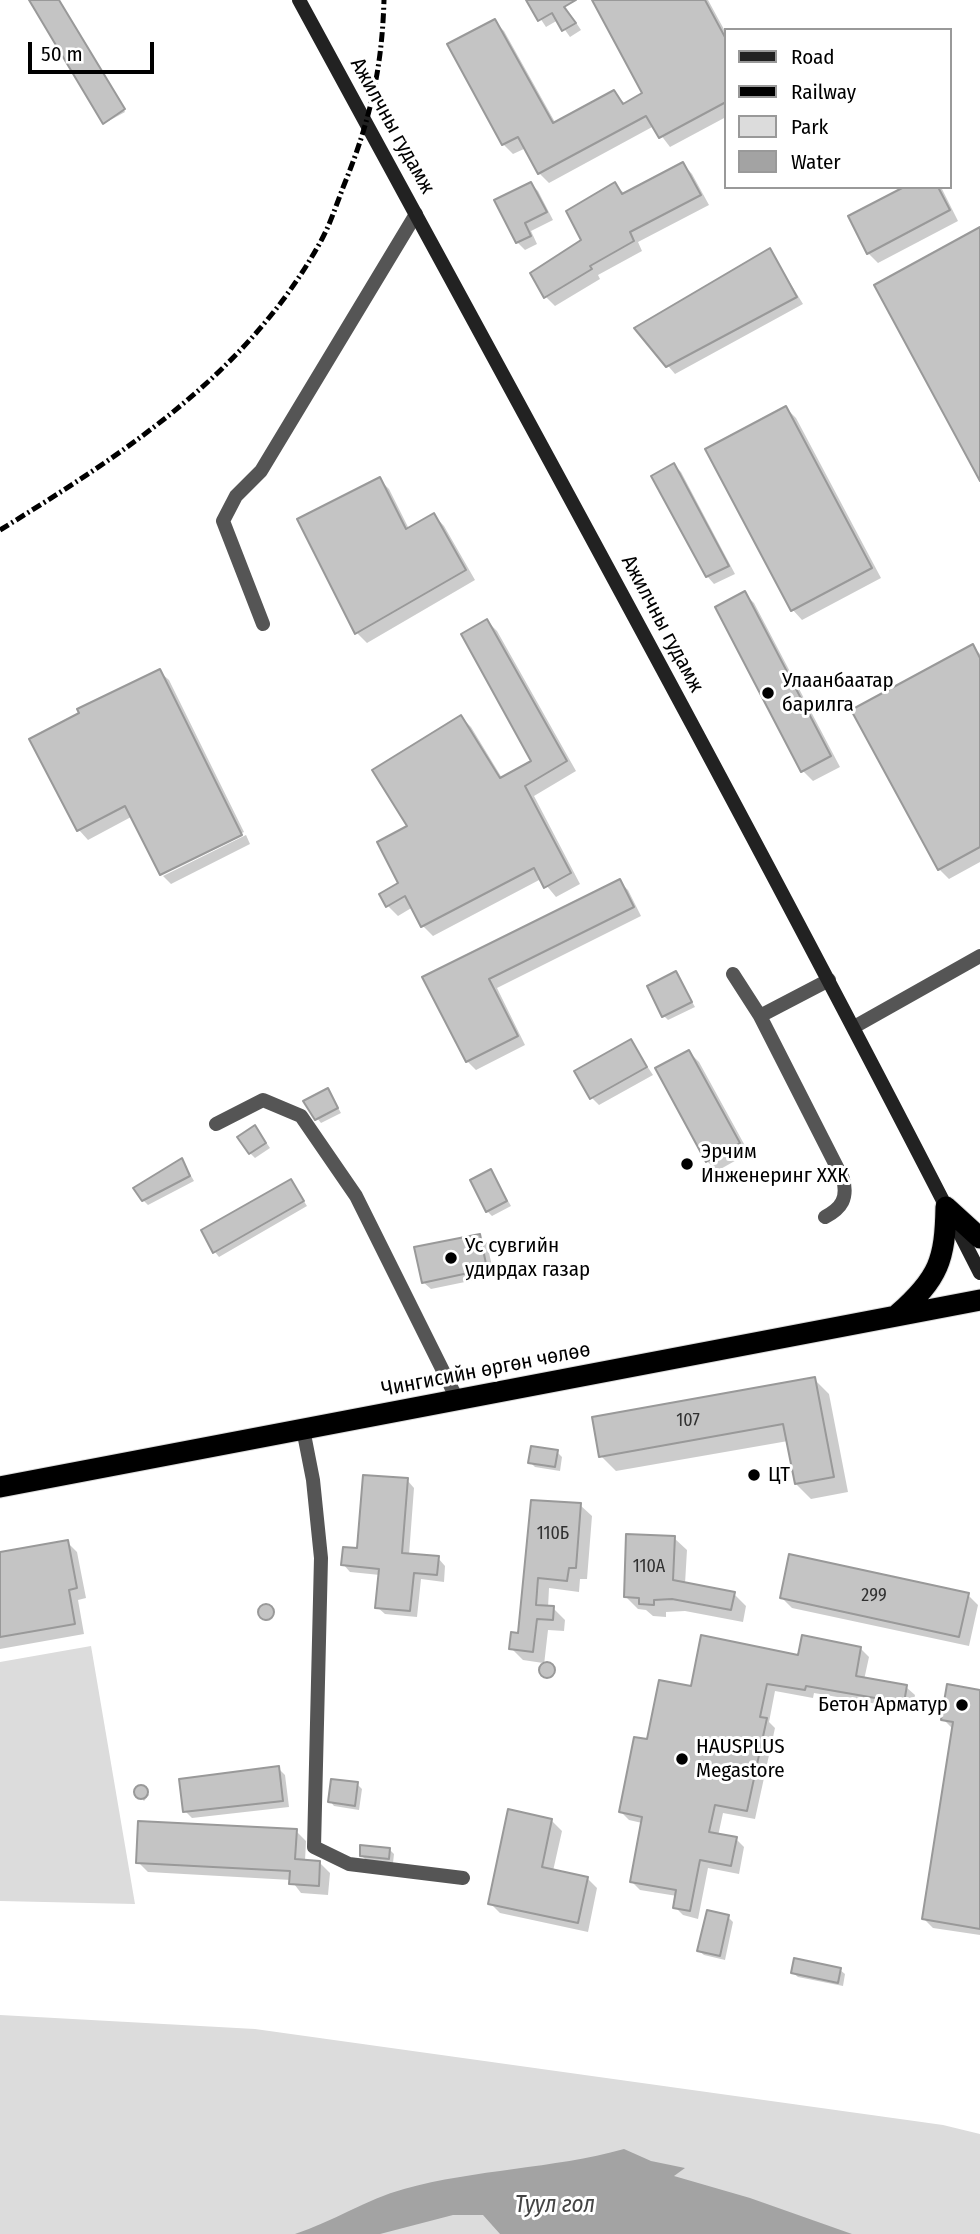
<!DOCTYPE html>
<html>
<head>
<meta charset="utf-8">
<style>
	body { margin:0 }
	#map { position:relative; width:980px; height:2234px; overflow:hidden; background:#fff; font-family:"Fira Sans Condensed",sans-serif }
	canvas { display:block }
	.legend { position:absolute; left:724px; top:28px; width:228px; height:161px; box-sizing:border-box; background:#fff; border:2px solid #999; margin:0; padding:9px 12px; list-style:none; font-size:21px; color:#000 }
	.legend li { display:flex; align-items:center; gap:14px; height:35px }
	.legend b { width:35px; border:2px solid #999 }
	.scale { position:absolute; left:28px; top:42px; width:126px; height:32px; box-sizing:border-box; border:4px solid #000; border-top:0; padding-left:9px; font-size:21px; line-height:24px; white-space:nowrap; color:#000; -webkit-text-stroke:5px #fff; paint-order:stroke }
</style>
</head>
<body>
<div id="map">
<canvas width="980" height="2234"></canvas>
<ul class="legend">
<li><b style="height:9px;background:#222"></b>Road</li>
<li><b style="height:9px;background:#000"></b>Railway</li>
<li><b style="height:19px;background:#dcdcdc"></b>Park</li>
<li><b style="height:19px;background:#a3a3a3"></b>Water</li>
</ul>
<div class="scale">50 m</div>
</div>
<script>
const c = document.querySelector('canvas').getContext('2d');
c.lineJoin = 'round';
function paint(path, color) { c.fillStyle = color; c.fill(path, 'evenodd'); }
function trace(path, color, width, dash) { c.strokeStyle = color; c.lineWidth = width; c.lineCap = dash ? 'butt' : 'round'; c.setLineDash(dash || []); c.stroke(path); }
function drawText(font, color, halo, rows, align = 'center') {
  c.font = font + ' "Fira Sans Condensed",sans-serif'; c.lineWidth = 6; c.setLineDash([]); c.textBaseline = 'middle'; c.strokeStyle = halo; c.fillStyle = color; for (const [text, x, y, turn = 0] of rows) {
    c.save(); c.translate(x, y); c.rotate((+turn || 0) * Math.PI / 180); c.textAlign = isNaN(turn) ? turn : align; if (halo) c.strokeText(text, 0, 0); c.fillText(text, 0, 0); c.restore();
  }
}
paint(new Path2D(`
	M91 1646 135 1904 0 1901V1662Z
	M0 2015 255 2029 943 2125 980 2134V2234H0Z`), '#dcdcdc');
paint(new Path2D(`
	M624 2149 651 2161 685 2168 674 2176 750 2198 852 2234H500L483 2215H453L380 2234H295C332 2222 367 2199 404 2189 476 2169 552 2169 624 2149Z`), '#a3a3a3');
paint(new Path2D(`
	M31 0H59L125 112 105 123Z
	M528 0H561L581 30 570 37 558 20 546 27Z
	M594 0H708L726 33V117L670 147 654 126 549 183 539 173 526 148 513 154 503 144 494 21 504 31 556 124 614 92 626 105 645 94Z
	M683 164 692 174 709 205 638 242 642 251 598 275 600 279 555 306 546 297 583 241 614 184 624 193Z
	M531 184 538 191 553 220 531 231 537 244 525 250 517 242Z
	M908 187H941L958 221 878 263 868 253 851 217Z
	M770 250 803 304 675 374 637 329Z
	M786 408 796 418 881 578 802 620 792 609Z
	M674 465 681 472 735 574 714 584 707 576Z
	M379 479 389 489 409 529 434 515 444 526 475 580 367 643 357 633Z
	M744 593 754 603 840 767 813 781 803 771Z
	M487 621 497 631 576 771 534 796 580 884 556 897 541 879 433 936 423 926 413 907 398 916 388 906 401 884 410 827 461 717 471 727 502 778 533 762Z
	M972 646 980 654V862L949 879 939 869Z
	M159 671 169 680 244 832 162 872V875L131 817 88 840 79 830 31 739Z
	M246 835 250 844 171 884 163 876Z
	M619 881 628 890 641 916 497 988 525 1045 476 1070 467 1061 424 978Z
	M676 973 695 1007 668 1020 664 1016Z
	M631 1042 653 1075 599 1105 592 1098Z
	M689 1052 699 1062 749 1153 717 1171 707 1161Z
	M328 1090 341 1113 321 1123 317 1118Z
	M259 1132 270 1148 255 1158 250 1153Z
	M182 1160 194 1181 148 1205 143 1200Z
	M491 1171 511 1206 492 1216 487 1211Z
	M291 1181 307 1206 219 1257 215 1252 203 1231Z
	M479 1236 487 1243 494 1276 431 1289 423 1282Z
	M814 1379 829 1394 848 1492 811 1499 796 1484 788 1441 616 1471 601 1456Z
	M557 1452 562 1457 560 1471 535 1467 530 1462Z
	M407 1480 414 1488 409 1555 438 1558 445 1566 444 1582 421 1579 417 1617 385 1614 377 1607 380 1575 350 1572 343 1564 359 1550Z
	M532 1502 580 1505 592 1516 587 1579H580L579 1592 549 1588 548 1608H553L565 1620 564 1631 548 1630 544 1665 555 1670 552 1678 543 1674V1663L523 1660 511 1648 520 1635Z
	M674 1538 687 1550 685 1584 734 1594 746 1606 743 1622 685 1611 666 1612V1617L653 1616 646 1610 638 1609 625 1596Z
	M67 1542 77 1552 86 1598 78 1600 84 1634 0 1649V1554Z
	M968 1595 978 1605 969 1646 792 1608 782 1598Z
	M260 1614a7 7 0 1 1 14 0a7 7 0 1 1-14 0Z
	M861 1649 869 1657 864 1680 906 1687 915 1695 912 1710 814 1693 813 1698 775 1691 769 1722 775 1728 755 1819 723 1813 718 1836 736 1839 744 1847 739 1874 708 1868 698 1919 683 1915 675 1907 677 1896 640 1890 632 1882 642 1823 629 1820 621 1812 648 1741 692 1688 800 1657Z
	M980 1692V1935L933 1928 924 1919 952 1728 943 1719Z
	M278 1768 285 1775 289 1807 192 1818 185 1811Z
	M357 1784 362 1789 359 1810 334 1806 330 1801Z
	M141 1787 149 1795 144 1801 136 1792Z
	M552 1821 562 1831 553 1871 587 1878 597 1888 588 1932 500 1913 490 1903Z
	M296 1831 306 1841 305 1861 319 1862 330 1873 328 1895 301 1893 291 1880 148 1872 138 1862Z
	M389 1849 394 1854 393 1863 366 1860 361 1855Z
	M728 1917 733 1922 725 1960 704 1955 699 1951Z
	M840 1970 845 1974 843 1986 798 1977 793 1973Z`), '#0003');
const building = new Path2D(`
	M29 0H59L125 109 103 124Z
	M526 0H576L564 7 576 23 562 31 552 13 538 21Z
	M592 0H705L726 39V102L659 138 646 116 538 174 518 137 502 145 447 44 495 19 553 123 614 90 623 104 642 93Z
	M683 162 701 195 630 232 634 241 590 266 592 269 544 298 530 273 581 240 566 211 615 182 622 194Z
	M531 182 547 212 525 223 531 236 516 243 494 200Z
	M904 187H938L950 210 867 254 848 216Z
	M980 227V481L874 285Z
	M770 248 797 297 666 367 634 328Z
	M786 406 872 568 791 611 705 449Z
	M674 463 729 566 706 577 651 476Z
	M380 477 406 529 434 513 466 570 355 634 297 519Z
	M745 591 831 756 801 772 715 607Z
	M487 619 567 761 525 786 571 873 544 888 534 868 421 927 405 896 386 907 379 894 398 883 377 842 407 826 372 770 461 715 500 778 531 761 461 634Z
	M973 644 980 658V847L938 870 851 710Z
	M160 669 242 835 160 875 125 806 77 831 29 739 79 713 77 709Z
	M620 879 634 907 489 979 518 1036 466 1062 422 977Z
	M676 971 692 1002 662 1017 647 986Z
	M631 1039 647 1067 590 1099 574 1071Z
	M689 1050 740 1143 706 1162 655 1068Z
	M328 1088 338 1108 315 1120 303 1101Z
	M255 1125 266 1143 249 1154 237 1137Z
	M182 1158 190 1176 142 1201 133 1188Z
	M491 1169 507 1201 486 1212 470 1180Z
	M291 1179 304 1201 213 1253 201 1230Z
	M480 1234 487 1269 422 1283 414 1247Z
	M815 1377 834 1477 795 1484 783 1424 599 1457 592 1417Z
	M531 1446 558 1450 555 1467 528 1463Z
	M363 1475 408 1478 402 1553 439 1556 437 1575 414 1573 410 1611 375 1608 379 1569 341 1565 343 1547 357 1548Z
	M531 1500 581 1503 576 1568H569L567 1581 538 1578 536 1605 554 1606 553 1620 537 1619 533 1652 509 1649 511 1632 518 1633Z
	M626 1534 675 1536 673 1580 735 1592 731 1610 672 1599 654 1600V1605L639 1604V1598L624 1597Z
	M68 1540 77 1588 69 1590 75 1624 0 1637V1552Z
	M789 1554 969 1593 959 1637 780 1598Z
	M258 1612a8 8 0 1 1 16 0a8 8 0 1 1-16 0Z
	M701 1635 798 1655 802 1635 861 1647 856 1676 907 1685 904 1703 806 1686 805 1690 767 1684 760 1717 767 1718 747 1811 715 1805 709 1832 737 1837 731 1866 700 1860 690 1911 673 1908 676 1890 630 1882 642 1817 619 1812 634 1737 647 1739 659 1680 691 1686Z
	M539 1670a8 8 0 1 1 16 0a8 8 0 1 1-16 0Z
	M947 1684 980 1690V1929L922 1919 953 1722 941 1720Z
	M279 1766 283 1801 183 1812 179 1779Z
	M331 1779 358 1782 355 1806 328 1802Z
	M134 1792a7 7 0 1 1 14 0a7 7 0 1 1-14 0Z
	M508 1809 552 1819 542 1867 588 1877 578 1923 488 1904Z
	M138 1821 297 1829 295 1859 320 1861 319 1886 289 1884 290 1871 136 1863Z
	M360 1845 390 1848 389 1859 360 1856Z
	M707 1910 729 1915 720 1956 697 1951Z
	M794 1958 841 1968 838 1983 791 1973Z`);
paint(building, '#c4c4c4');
trace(building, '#999', 2);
const highway = new Path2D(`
	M946 1207 980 1238
	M898 1314C939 1278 945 1260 946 1207
	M0 1487 980 1300`);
trace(highway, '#dbdbdb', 23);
trace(new Path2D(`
	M263 624 223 521 236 496 261 471 416 214
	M733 974 760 1016 843 1179C848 1198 842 1208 825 1217
	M760 1016 829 980
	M854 1027 980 956
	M216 1124 263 1100 301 1116 356 1196 458 1401
	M303 1429 313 1480 321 1558 314 1847 349 1864 463 1878`), '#555', 14);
trace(new Path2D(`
	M299 0C529 423 761 844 980 1273`), '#222', 14);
trace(highway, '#000', 21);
trace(new Path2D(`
	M0 530C125 453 250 372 322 239 331 222 337 203 344 185 370 121 382 69 384 0`), '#000', 5, [10, 3.5, 2, 3.5]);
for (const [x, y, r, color] of [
	[768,693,7,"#000"],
	[687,1164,7,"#000"],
	[451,1258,7,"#000"],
	[754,1475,7,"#000"],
	[962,1705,7,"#000"],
	[682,1759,7,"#000"]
]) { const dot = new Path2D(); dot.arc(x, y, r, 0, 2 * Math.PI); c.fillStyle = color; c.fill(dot); trace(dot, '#fff', 2.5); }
drawText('18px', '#313131', null, [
	["107",688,1421],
	["110Б",553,1534],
	["110А",649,1567],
	["299",874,1596]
]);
drawText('21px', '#000', '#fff', [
	["Ажилчны гудамж",392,126,61],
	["Ажилчны гудамж",662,624,62],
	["Чингисийн өргөн чөлөө",486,1370,-11]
]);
drawText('21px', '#000', '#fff', [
	["Улаанбаатар",782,681],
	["барилга",782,705],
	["Эрчим",701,1152],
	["Инженеринг ХХК",701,1176],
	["Ус сувгийн",465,1246],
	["удирдах газар",465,1270],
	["ЦТ",768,1475],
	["Бетон Арматур",948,1705,"right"],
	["HAUSPLUS",696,1747],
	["Megastore",696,1771]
], 'left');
drawText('italic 23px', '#444', '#fff', [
	["Туул гол",555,2206]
]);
</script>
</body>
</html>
